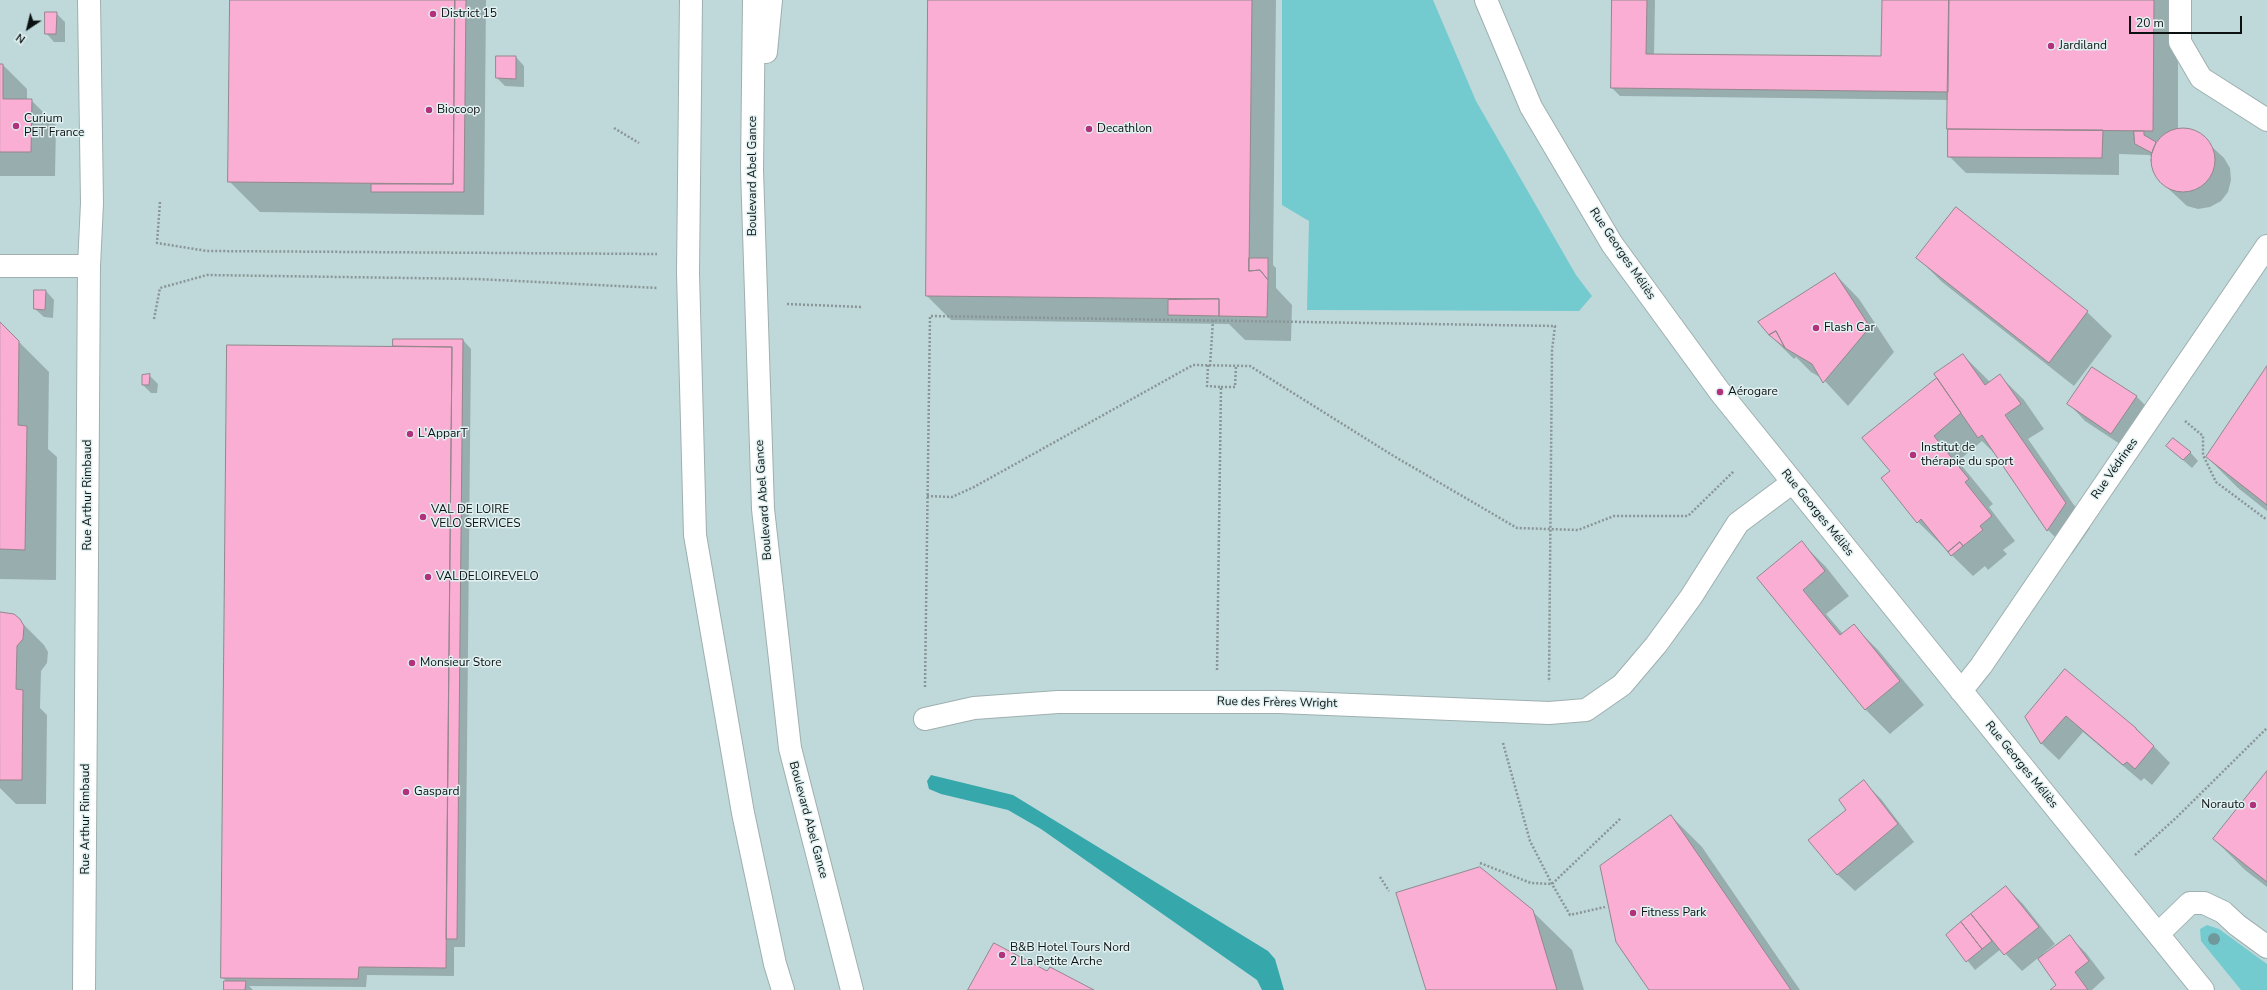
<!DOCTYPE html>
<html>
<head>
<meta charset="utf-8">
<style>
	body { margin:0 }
	#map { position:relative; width:2267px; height:990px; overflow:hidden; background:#d4e4e5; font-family:"Nunito Sans",sans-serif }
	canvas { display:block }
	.north { position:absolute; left:8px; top:8px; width:40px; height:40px; -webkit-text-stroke:3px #e1f1f2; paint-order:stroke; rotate:215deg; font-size:11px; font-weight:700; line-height:16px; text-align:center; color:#0b1111 }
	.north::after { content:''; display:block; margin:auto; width:14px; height:18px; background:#0b1111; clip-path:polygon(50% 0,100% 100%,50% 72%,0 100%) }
	.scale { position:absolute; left:2129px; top:16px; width:113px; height:18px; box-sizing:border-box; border:2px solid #0b1111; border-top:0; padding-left:5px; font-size:12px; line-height:14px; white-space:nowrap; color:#0b1111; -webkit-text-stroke:3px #e1f1f2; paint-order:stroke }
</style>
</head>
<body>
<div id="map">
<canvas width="2267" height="990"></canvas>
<div class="north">N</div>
<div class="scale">20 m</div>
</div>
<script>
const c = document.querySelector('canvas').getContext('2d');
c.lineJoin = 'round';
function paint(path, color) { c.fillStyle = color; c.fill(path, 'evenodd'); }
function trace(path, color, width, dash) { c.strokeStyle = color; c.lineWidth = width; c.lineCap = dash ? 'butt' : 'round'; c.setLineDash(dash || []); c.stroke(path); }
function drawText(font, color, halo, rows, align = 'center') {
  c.font = font + ' "Nunito Sans",sans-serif'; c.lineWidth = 3; c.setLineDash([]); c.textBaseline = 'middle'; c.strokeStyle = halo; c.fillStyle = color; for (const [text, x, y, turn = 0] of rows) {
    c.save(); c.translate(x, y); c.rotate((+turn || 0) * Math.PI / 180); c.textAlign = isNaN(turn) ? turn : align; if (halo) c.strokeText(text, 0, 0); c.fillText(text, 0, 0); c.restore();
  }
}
paint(new Path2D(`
	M0 0H2267V990H0Z`), '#bfd9da');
paint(new Path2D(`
	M1282 0H1433L1476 101 1576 275 1592 296 1579 311 1307 310 1309 221 1282 205Z
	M2207 925 2219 929 2267 964V990H2241L2201 941 2200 929Z`), '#74cbcf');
paint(new Path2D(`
	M931 775 1013 795 1268 951 1275 959 1284 990H1262L1257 980 1041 829 1008 810 941 794 929 789 927 781Z`), '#36a8ac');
paint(new Path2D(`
	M231 0H486L484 215 260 212 229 181Z
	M929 0H1276L1273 265 1276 268V288L1292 305 1291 341 1245 340 1229 324 951 320 927 296Z
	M1613 0H1655L1654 55 1882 58 1883 0H2178V130H2185L2197 133 2224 158 2230 168 2231 180 2228 192 2221 201 2210 207 2198 209 2187 206 2160 181 2154 170 2152 157 2149 155 2119 154V175L1966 173 1949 156V100L1620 96 1612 88Z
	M56 13 65 22V42H54L46 33Z
	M516 57 524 66V87L505 86 497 78Z
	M0 65H3L27 89V100H31L56 125 55 176H0Z
	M1918 258 2087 312 2112 336 2074 386 1942 282Z
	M1835 274 1859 299 1894 352 1848 406 1823 379 1811 372 1796 357 1794 359 1769 334Z
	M46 291 54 300 53 318 44 317 35 309Z
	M0 323 49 372 48 449 57 457 56 580 0 579Z
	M394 340H463L471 349 465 947H454V976L367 975 366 987 249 986 253 990H225L227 982 222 977 394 347Z
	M1963 355 1990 382 2000 376 2024 400 2044 429 2028 439 2090 528 2072 554 2048 530 1998 457 1982 441 1958 461 1993 504 1989 507 2015 541 2003 550 2007 554 1988 570 1985 566 1973 576 1918 522 1891 471 1938 378Z
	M2267 368V511L2238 488 2207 457Z
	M149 375 158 384 157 393H151L143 385Z
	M2136 396 2153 413 2129 450 2085 421 2069 404Z
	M2167 446 2190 452 2198 461 2192 468Z
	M1802 543 1826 567 1849 596 1826 614 1843 634 1854 626 1878 650 1924 705 1890 734 1865 709 1759 578Z
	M0 613H7L19 620 44 645 48 652 47 663 41 671 40 708 47 715 46 804H16L0 788Z
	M2065 671 2136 728 2170 763 2152 785 2144 778 2141 781 2083 732 2059 760 2042 744 2026 717Z
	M2267 772V887L2245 870 2214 839Z
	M1864 782 1881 799 1914 842 1855 891 1838 875 1810 840 1847 810Z
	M1671 816 1702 847 1800 990H1650Z
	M2006 887 2023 904 2055 944 2043 954 2044 955 2070 937 2086 953 2105 978 2092 990H2052L2058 986 2038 958 2022 971 2001 949 1975 970 1947 935Z
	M1532 911 1572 950 1584 990H1427Z`), '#0003');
const building = new Path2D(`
	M230 0H455L453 184 228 182Z
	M455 0H466L464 192H371V184H453Z
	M928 0H1252L1249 271 1260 270 1268 280 1267 317 1219 316V299L926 296Z
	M1612 0H1647L1646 54 1881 56 1882 0H1949L1948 92 1611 88Z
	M1949 0H2154L2153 131 1947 129Z
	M45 12H57L56 34H45Z
	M496 56H516V79L496 78Z
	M0 64H3V99H32L31 152H0Z
	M2151 160a32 32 0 1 1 64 0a32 32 0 1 1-64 0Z
	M1948 129 2103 130 2102 158 1948 157Z
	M2134 131H2144V135L2156 142 2152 153 2135 144Z
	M1956 207 2088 311 2049 363 1916 258Z
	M1249 258H1268V280L1260 270 1249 271Z
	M1835 273 1870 327 1823 383 1812 364 1785 348 1776 331 1769 335 1758 322Z
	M34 290H46L45 310 34 309Z
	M1219 299V316L1168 315V300Z
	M0 322 19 341 18 425 27 426 25 550 0 549Z
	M1776 331 1785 348 1769 335Z
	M393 339H463L457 939H446L452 347 393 346Z
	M227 345 452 347 446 968 359 967 358 979 221 978Z
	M1963 354 1985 385 2000 374 2021 404 2005 415 2066 503 2047 531 1982 435 1978 438 1934 374Z
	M2267 366V505L2206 457Z
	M2092 367 2137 396 2111 434 2067 404Z
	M150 374 149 385H142V375Z
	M1937 378 1961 413 1934 436 1969 479 1965 482 1992 516 1980 526 1983 530 1963 546 1960 542 1948 552 1921 519 1917 523 1881 478 1890 471 1862 438Z
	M2173 438 2191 452 2183 460 2166 446Z
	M1802 541 1825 571 1803 590 1840 635 1854 624 1900 681 1865 710 1757 578Z
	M1960 542 1963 546 1951 556 1948 552Z
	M0 612 14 614 20 619 24 626 23 639 17 646 16 689 23 690 22 780H0Z
	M2065 669 2136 728V729L2154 746 2135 769 2127 762 2123 765 2066 716 2041 744 2025 717Z
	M2267 771V882L2213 839Z
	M1864 780 1898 824 1837 875 1808 840 1846 810 1839 800Z
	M1671 815 1791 990H1649L1616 942 1600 866Z
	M1480 867 1533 910 1557 990H1426L1396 893Z
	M2006 886 2039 927 2004 955 1971 914Z
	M1971 914 1992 941 1982 949 1961 922Z
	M1961 922 1982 949 1966 962 1946 935Z
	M2070 935 2089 961 2075 972 2088 990H2050L2056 985 2038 959Z
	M994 943 1047 971 1050 967 1094 990H968Z
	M224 981H246L245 990H224Z`);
paint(building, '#faaed3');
trace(building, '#94878d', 1);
const minor = new Path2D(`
	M1486 0 1531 107 1612 244 1720 392 2203 990
	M2180 0V42L2201 78 2267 120
	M0 266H89
	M1961 691 1981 666 2267 246
	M925 719 974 708 1058 702H1279L1549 713 1586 710 1622 685 1656 645 1691 597 1738 523 1793 482
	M2158 934 2190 903H2204L2223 912 2237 925 2267 947
	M84 990 89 266 92 203 89 0`);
const major = new Path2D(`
	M691 0 688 273 695 535 743 813 775 964 783 990
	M754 0 752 170 763 509 790 748 852 990
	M766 52 771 0`);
trace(minor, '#9fafaf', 24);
trace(major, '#9fafaf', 24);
trace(new Path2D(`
	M614 128 639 143
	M160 202 157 243 207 251 657 254
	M787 304 862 307
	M154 319 160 288 207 275 477 279 658 288
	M1208 365 1207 386 1221 387 1217 672
	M1210 366 1213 320
	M1221 387H1235L1236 366
	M2185 421 2203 436V455L2216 482 2267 520
	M927 496 952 497 974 487 1193 365 1250 366 1392 455 1517 528 1578 530 1614 516H1688L1734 471
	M925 687 930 316 1555 326 1552 350 1549 682
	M1503 743 1530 841 1552 884 1570 915 1605 907
	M2135 855 2177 817 2267 728
	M1480 863 1531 883 1552 884 1621 818
	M1380 877 1389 891`), '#899596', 2.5, [2, 2]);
trace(minor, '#fff', 22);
trace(major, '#fff', 22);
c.fillStyle = '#70999b';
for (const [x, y] of [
	[2214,939]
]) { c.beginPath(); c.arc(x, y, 6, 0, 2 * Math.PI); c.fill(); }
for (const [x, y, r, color] of [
	[433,14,4,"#b1317c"],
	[2051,46,4,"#b1317c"],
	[429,110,4,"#b1317c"],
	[16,126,4,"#b1317c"],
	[1089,129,4,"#b1317c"],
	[1816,328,4,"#b1317c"],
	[1720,392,4,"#b1317c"],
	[410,434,4,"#b1317c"],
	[1913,455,4,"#b1317c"],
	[423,517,4,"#b1317c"],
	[428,577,4,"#b1317c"],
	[412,663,4,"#b1317c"],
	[406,792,4,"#b1317c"],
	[2253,805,4,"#b1317c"],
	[1633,913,4,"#b1317c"],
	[1002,955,4,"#b1317c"]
]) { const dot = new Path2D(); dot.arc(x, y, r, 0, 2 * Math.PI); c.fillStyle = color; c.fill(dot); trace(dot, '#e1f1f2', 1.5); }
drawText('12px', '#0b1111', '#e1f1f2', [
	["District 15",441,14],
	["Jardiland",2059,46],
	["Biocoop",437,110],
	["Curium",24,119],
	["PET France",24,133],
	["Decathlon",1097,129],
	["Flash Car",1824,328],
	["Aérogare",1728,392],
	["L'ApparT",418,434],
	["Institut de",1921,448],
	["thérapie du sport",1921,462],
	["VAL DE LOIRE",431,510],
	["VELO SERVICES",431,524],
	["VALDELOIREVELO",436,577],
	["Monsieur Store",420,663],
	["Gaspard",414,792],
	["Norauto",2245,805,"right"],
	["Fitness Park",1641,913],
	["B&B Hotel Tours Nord",1010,948],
	["2 La Petite Arche",1010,962]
], 'left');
drawText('12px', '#0b1111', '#e1f1f2', [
	["Boulevard Abel Gance",753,176,-90],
	["Rue Georges Méliès",1622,254,56],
	["Rue Védrines",2115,469,-55],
	["Rue Arthur Rimbaud",88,495,-90],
	["Boulevard Abel Gance",764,500,-94],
	["Rue Georges Méliès",1817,513,51],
	["Rue des Frères Wright",1277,703,1],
	["Rue Georges Méliès",2021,765,51],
	["Rue Arthur Rimbaud",86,819,-90],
	["Boulevard Abel Gance",808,820,75]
]);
</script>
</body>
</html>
